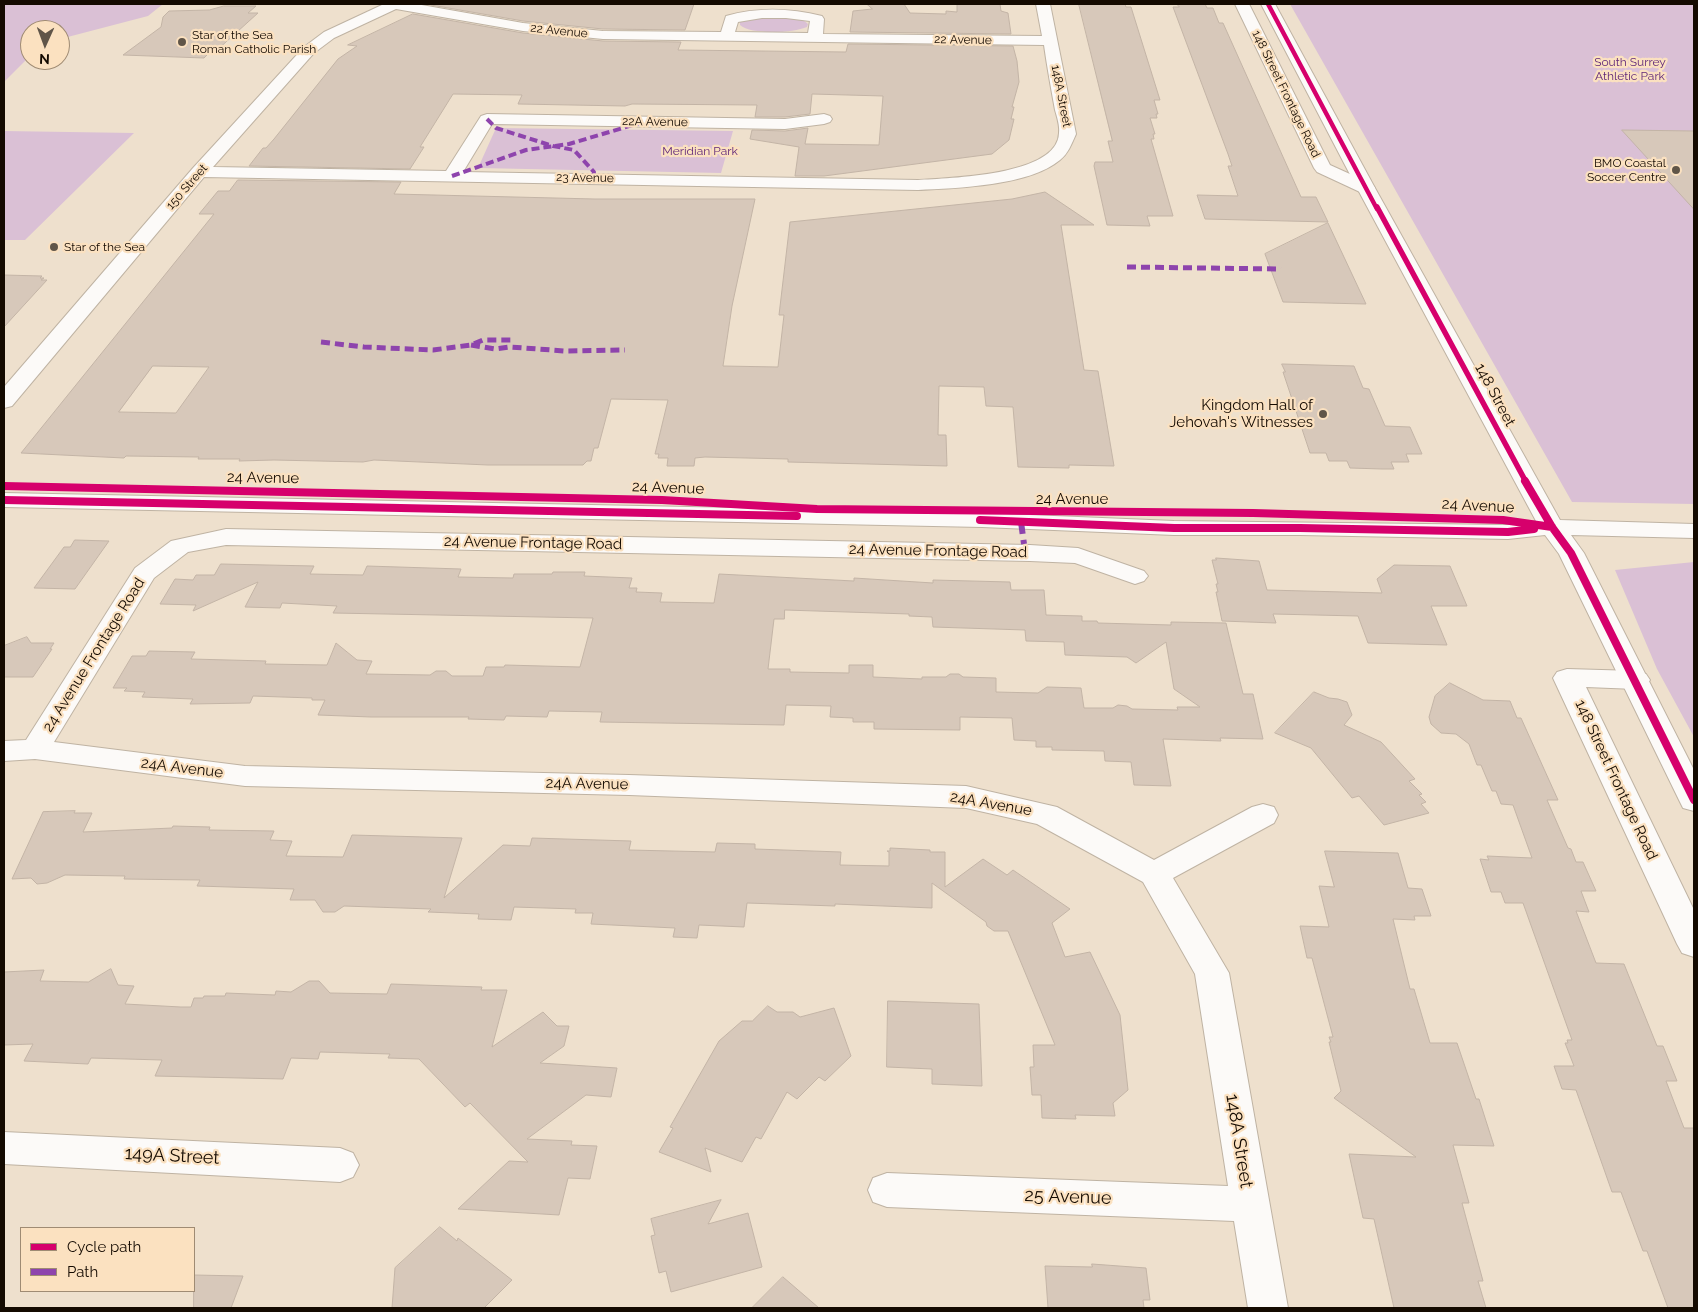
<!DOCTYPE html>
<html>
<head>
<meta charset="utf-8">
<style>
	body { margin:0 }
	#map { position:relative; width:1698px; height:1312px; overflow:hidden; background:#eee0cd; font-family:Raleway,sans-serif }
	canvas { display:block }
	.frame { position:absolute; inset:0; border:5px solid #140a00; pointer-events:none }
	.legend { position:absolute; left:20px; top:1227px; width:175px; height:65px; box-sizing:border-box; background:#fbe1c0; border:1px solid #9f8b73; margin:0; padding:6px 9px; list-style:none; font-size:15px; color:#140a00 }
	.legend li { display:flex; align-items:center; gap:10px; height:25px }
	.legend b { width:25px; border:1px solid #9f8b73 }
	.north { position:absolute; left:20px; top:20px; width:50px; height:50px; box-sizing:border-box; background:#fbe1c0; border:1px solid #9f8b73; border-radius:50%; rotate:182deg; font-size:14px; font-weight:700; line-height:20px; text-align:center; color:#140a00 }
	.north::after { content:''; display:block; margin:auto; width:18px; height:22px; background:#605548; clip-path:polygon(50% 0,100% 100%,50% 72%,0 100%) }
</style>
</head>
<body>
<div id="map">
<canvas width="1698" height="1312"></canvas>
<div class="frame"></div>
<ul class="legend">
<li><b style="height:6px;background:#d6006c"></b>Cycle path</li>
<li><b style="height:6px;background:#8e44ad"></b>Path</li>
</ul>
<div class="north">N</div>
</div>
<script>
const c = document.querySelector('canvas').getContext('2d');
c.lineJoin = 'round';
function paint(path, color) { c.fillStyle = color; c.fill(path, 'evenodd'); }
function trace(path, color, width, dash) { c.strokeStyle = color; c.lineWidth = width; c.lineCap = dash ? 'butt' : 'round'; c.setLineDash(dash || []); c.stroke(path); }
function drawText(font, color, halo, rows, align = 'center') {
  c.font = font + ' Raleway,sans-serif'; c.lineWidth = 4.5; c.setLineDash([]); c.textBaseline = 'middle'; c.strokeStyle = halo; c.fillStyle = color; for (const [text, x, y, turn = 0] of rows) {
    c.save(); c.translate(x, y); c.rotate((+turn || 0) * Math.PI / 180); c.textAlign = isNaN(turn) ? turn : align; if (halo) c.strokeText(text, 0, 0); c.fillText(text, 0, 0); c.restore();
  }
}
paint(new Path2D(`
	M4 4H163L148 16 60 39V30H30V56L4 82Z
	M1290 4H1694V504L1572 502Z
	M755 17C770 18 798 13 808 24L807 27C793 33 751 35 740 25V22Z
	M496 128 733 131 721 173 478 168Z
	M4 131 134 133 25 240H4Z
	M1694 562V737L1657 669 1615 570Z`), '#dac0d5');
const building = new Path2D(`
	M434 4H694L685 30 603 29 523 21 431 5Z
	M867 4H904L910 13 946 14V11L957 12V4H1000L1001 11 1008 13 1011 34 850 32 853 11 872 9Z
	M1079 4H1125L1126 7H1131L1160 100H1154L1158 114H1156L1157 118H1150L1155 134H1153L1154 139H1151L1173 216H1147L1150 226 1107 225 1094 166 1095 162H1113L1108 141H1112Z
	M1177 4H1205L1207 8H1213L1219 23H1223L1301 197H1316L1328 222 1205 219 1197 195 1238 196 1228 166H1232L1228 154 1173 7H1179Z
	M224 6H256L248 13H258L216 51H211L204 58 123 55 161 27 163 17 169 11 209 10Z
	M413 14 523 33 603 41 681 42 678 50 846 52 848 44 1013 46 1017 61 1019 82 1012 107H1014L1011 119H1014L1009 140 992 154 824 176H795L799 147 750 139 752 130 785 131 808 128 805 144 879 145 883 96 812 94 810 114 785 117H755L757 105 632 104 625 106 518 104 522 95 453 94 420 147H424L410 169 249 166 263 148H266L274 139 338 59 357 46 348 45Z
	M1622 130 1694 131V209Z
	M238 180 401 182 394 194 595 199H755L732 306 723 366 778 367 784 315H779L790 222 1012 199 1045 192 1094 225H1061L1084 370 1098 371 1114 466 1069 465V468L1018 467 1013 407 986 406 984 387 939 386 938 435H946L947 466 788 462V459L705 457 695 458 694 466H667L668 458H658L659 454H655L668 400 611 399 598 448H594L591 461H587L583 465H488L374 460 363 462 274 460 239 461 240 459H198L199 457 126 456 124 458 21 453 214 214H199L218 191H229ZM153 366 209 367 176 413 119 412Z
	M1328 223 1366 304 1283 302 1265 254Z
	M4 275 42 276 40 278H44L41 280H47L4 327Z
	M1282 364 1354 366 1363 388 1369 389 1385 426 1410 427 1422 454H1406L1409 462H1391L1394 469H1382L1350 468 1347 461H1329L1326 453H1310L1283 372H1285Z
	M75 540 109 541 75 589 34 588 64 547H70Z
	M1216 558 1259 561 1267 590 1382 593 1377 579 1394 565 1450 566 1467 606H1431L1447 645 1368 643 1358 616 1273 614 1276 623 1222 621 1216 592H1218L1216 584H1218L1212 560H1216Z
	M221 564 314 566 310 574 363 575 367 566 461 569 458 577 513 578 514 574H552L553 572H585L584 576 632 578 629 588H637L636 592 662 593 660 602 714 603 719 574 854 581V578L933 583V580L1010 582 1011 590H1044L1046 615 1082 616V621H1097L1098 623 1171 625V622L1226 623 1243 694H1253L1263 739 1220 738 1221 741 1163 739 1171 786 1134 785 1131 762 1105 761 1104 751 1052 750V747H1036V741L1014 740 1012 718 960 717V730L874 729V722H853V718L830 717 831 706 786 705 784 725 600 722 602 712 549 711 547 717 506 716 504 720 468 719 469 717H371L318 715 325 700H312V698L253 696 250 703 190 704 193 699 142 697 145 692 124 691 127 688H113L132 656H146L149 651 195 652 191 659 266 661 265 664 327 665 336 643 357 660 372 661 366 674 430 675 436 671H446L452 676H483L486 667H504L505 665 580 667 593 618 333 613 337 606 282 603 280 608 245 607 258 582 193 611 196 605 160 604 175 579 193 580 196 575H214ZM785 610 909 614V616L932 617 933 627 1025 630 1026 641 1064 642 1065 655 1127 657 1136 663 1166 642 1174 689 1200 707H1177L1178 710 1132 709 1127 706 1118 705 1113 708H1084L1081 688 1047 687 1038 693 996 692V678L963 677 959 674H950L946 677H922V679L873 677V665H849V673L790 672V669H768L774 619H784Z
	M27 637 31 643H54L50 649H52L33 677H4V646Z
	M1450 683 1483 700 1510 701 1517 718H1521L1558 800H1547L1568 848 1571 849 1576 862H1583L1596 891H1581L1589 912 1576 911 1596 963 1624 964 1657 1046H1663L1677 1081H1666L1684 1128H1694V1308H1668L1647 1251H1643L1621 1192H1612L1576 1090 1562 1089 1554 1066H1574L1565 1043H1568L1567 1040H1572L1523 903H1505L1501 892H1491L1480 859 1489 860 1487 856 1532 858 1513 805 1501 804 1496 791H1492L1481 765H1477L1469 744 1456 734 1441 733 1431 724 1429 717 1435 696Z
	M1314 692 1329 698 1338 699 1347 702 1352 715 1344 725 1381 742 1415 779 1409 781 1422 794 1419 795 1426 802 1421 804 1429 813 1384 825 1359 796 1352 798 1311 748 1275 733Z
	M75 811 74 813H92L83 832 172 828 173 826 210 827 209 830 274 831 270 840 292 841 286 856 343 857 352 835 462 838 444 898 503 845 530 846 532 838 631 841 629 850 715 852 717 843 755 844V849L841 852 840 865 889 866V852L887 851H890V848L930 850V852H945V887L983 859 1007 875 1013 870 1070 909 1052 923 1065 957 1090 952 1120 1015 1128 1090 1113 1103 1115 1116 1075 1115 1076 1119 1042 1118 1041 1095H1032L1030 1067H1034L1033 1045H1055L1008 931H994L987 926 986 922 932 883V908L835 904V906L747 903 744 927 699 925 697 938 673 937 675 928 591 924 593 913H575L576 909 514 907 511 920 478 919 479 914 428 912 431 909 344 906 335 912H323L315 900H290L294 889 197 886 200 880 124 879 125 876 65 875 47 883 37 884 31 878 12 879 43 812Z
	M1325 851 1398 853 1408 888 1422 889 1431 916H1414L1415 920 1393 919 1410 989H1414L1430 1043H1457L1476 1099H1479L1494 1146 1453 1145 1469 1203H1462L1483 1281H1478L1486 1308H1394L1374 1219 1363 1218 1349 1154 1416 1157 1334 1098 1341 1091 1329 1042H1331L1329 1037H1333L1312 958H1307L1300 926 1329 927 1319 886 1334 887Z
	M111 969 118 985 134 986 125 1004 181 1007H191L194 998H203L204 996H225L226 993 275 995 276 991 291 992 309 981H319L330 993 387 994 391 984 482 987 481 990H507L492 1047 543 1012 557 1026H569L564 1046 540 1063 617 1068 611 1097 586 1095 527 1139 572 1141 571 1145 597 1146 590 1179 568 1178 559 1215 458 1209 509 1161 528 1162 470 1103 465 1107 419 1059 388 1058 390 1054 320 1052 318 1059 291 1058 283 1079 155 1076 162 1060 91 1058 88 1064 24 1061 33 1044 4 1045V972L44 970 40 981 88 982Z
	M888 1001 979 1004 982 1086 932 1084V1069L887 1067Z
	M768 1006 777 1012H793L800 1017 834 1008 851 1056 825 1081 819 1077 797 1099 787 1092 761 1139 756 1137 742 1162 705 1148 711 1172 659 1152 673 1128 670 1127 719 1041 742 1021H752Z
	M721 1200 708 1224 748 1213 762 1267 671 1292 666 1271 659 1273 651 1236 655 1235 651 1219Z
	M440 1227 457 1241 458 1238 512 1280 484 1308H392L395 1268Z
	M1092 1264 1146 1268 1150 1300H1143L1144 1308H1048L1045 1266 1092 1267Z
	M194 1275 243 1276 231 1308H194Z
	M783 1277 819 1308H752Z`);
paint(building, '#d7c8ba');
trace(building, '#c3b4a6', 1);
const minor = new Path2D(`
	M384 4H416L523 23 603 31 721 32 726 16C758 7 790 8 822 16L824 19 823 34 1042 36 1036 4H1050L1076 134C1072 143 1068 154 1060 160 1029 186 957 188 918 190L204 177 12 406 4 408V387L193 168 304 47 324 32ZM396 9 523 31 603 39 1044 45C1047 67 1051 88 1055 110 1057 117 1060 126 1059 133 1058 176 948 178 918 180L463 172 492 124 785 129 824 124 830 122 832 119 830 116 824 114 785 119 487 114 481 116 446 171 213 167 314 53 334 38ZM786 18 810 21 808 33 735 32 738 22 762 18Z
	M1235 4H1249L1330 165 1372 184 1375 188 1372 192 1366 193 1360 192 1317 172 1314 168Z
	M226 529 1030 545 1078 548 1144 571 1148 576 1144 581 1135 584 1075 563 1030 561 226 545 188 552 154 578 54 742 245 766 629 775 966 786 1057 807 1154 860 1252 807 1263 804 1274 807 1278 815 1274 823 1173 878 1229 973 1288 1308H1248L1234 1221 887 1207 873 1202 868 1190 873 1178 887 1173 1228 1186 1195 974 1143 882 1037 824 966 808 629 795 245 786 35 759 4 761V741L26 740 135 568 171 541Z
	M1567 669 1636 671 1646 674 1650 680 1646 686 1636 689 1586 687 1694 910V957L1682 953 1677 944 1553 678 1557 672Z
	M4 1132 340 1148 353 1153 359 1165 353 1177 340 1182 4 1164Z`);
const secondary = new Path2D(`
	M1261 4H1275L1375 188 1560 520 1694 524V538L1571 535 1584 553 1694 770V811L1683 808 1679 800 1559 554 1545 535 1508 539 1300 535H1174L982 527 4 507V493L982 513 1174 521 1508 525 1536 521 1357 188Z`);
trace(minor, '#bfb3a3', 2);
trace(secondary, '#bfb3a3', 2);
paint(minor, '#fcfaf8');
paint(secondary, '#fcfaf8');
trace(new Path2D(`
	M487 119 496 128 553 146 574 150 594 172 592 179
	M452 176 526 150 569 144 643 122`), '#8e44ad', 4, [8, 4]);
trace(new Path2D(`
	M1127 267 1281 269
	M321 342 364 347 433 350 471 345 483 340H512
	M471 345 495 349 510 347 565 351 625 350`), '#8e44ad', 5, [9, 5]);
trace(new Path2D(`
	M1021 522 1024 544`), '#8e44ad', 6, [12, 6]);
trace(new Path2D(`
	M1268 4 1377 209`), '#d6006c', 4.5);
trace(new Path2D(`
	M1377 207 1526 482`), '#d6006c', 5.5);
trace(new Path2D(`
	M1525 481 1552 527 1571 553 1694 800
	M4 486 662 500 817 509 1253 513 1503 520 1552 527
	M4 500 797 516
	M980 520 1174 528H1300L1508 532 1534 529`), '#d6006c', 8);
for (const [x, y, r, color] of [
	[182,42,5,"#605548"],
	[1676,170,5,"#605548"],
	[54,247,5,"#605548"],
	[1323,414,5,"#605548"]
]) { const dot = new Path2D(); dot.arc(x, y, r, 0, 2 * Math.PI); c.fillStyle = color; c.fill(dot); trace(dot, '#fbe1c0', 2); }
drawText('12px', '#140a00', '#fbe1c0', [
	["22 Avenue",559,31,6],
	["22 Avenue",963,40,1],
	["148 Street Frontage Road",1286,94,64],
	["148A Street",1061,96,79],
	["22A Avenue",655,122,1],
	["23 Avenue",585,178,1],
	["150 Street",187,187,-49]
]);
drawText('12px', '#140a00', '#fbe1c0', [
	["Star of the Sea",192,35],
	["Roman Catholic Parish",192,49],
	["BMO Coastal",1666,163,"right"],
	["Soccer Centre",1666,177,"right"],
	["Star of the Sea",64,247]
], 'left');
drawText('12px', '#602778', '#fbe1c0', [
	["South Surrey",1630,62],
	["Athletic Park",1630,76],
	["Meridian Park",700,151]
]);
drawText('15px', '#140a00', '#fbe1c0', [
	["148 Street",1495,395,62],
	["24 Avenue",263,478,1],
	["24 Avenue",668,488,2],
	["24 Avenue",1072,499],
	["24 Avenue",1478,506,3],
	["24 Avenue Frontage Road",533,543,1],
	["24 Avenue Frontage Road",938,551,1],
	["24 Avenue Frontage Road",94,655,-58],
	["24A Avenue",182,768,7],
	["148 Street Frontage Road",1616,780,65],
	["24A Avenue",587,784,1],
	["24A Avenue",991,804,10]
]);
drawText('15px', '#140a00', '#fbe1c0', [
	["Kingdom Hall of",1313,405],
	["Jehovah's Witnesses",1313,422]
], 'right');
drawText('18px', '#140a00', '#fbe1c0', [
	["148A Street",1239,1141,81],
	["149A Street",172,1156,3],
	["25 Avenue",1068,1197,2]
]);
</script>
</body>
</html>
